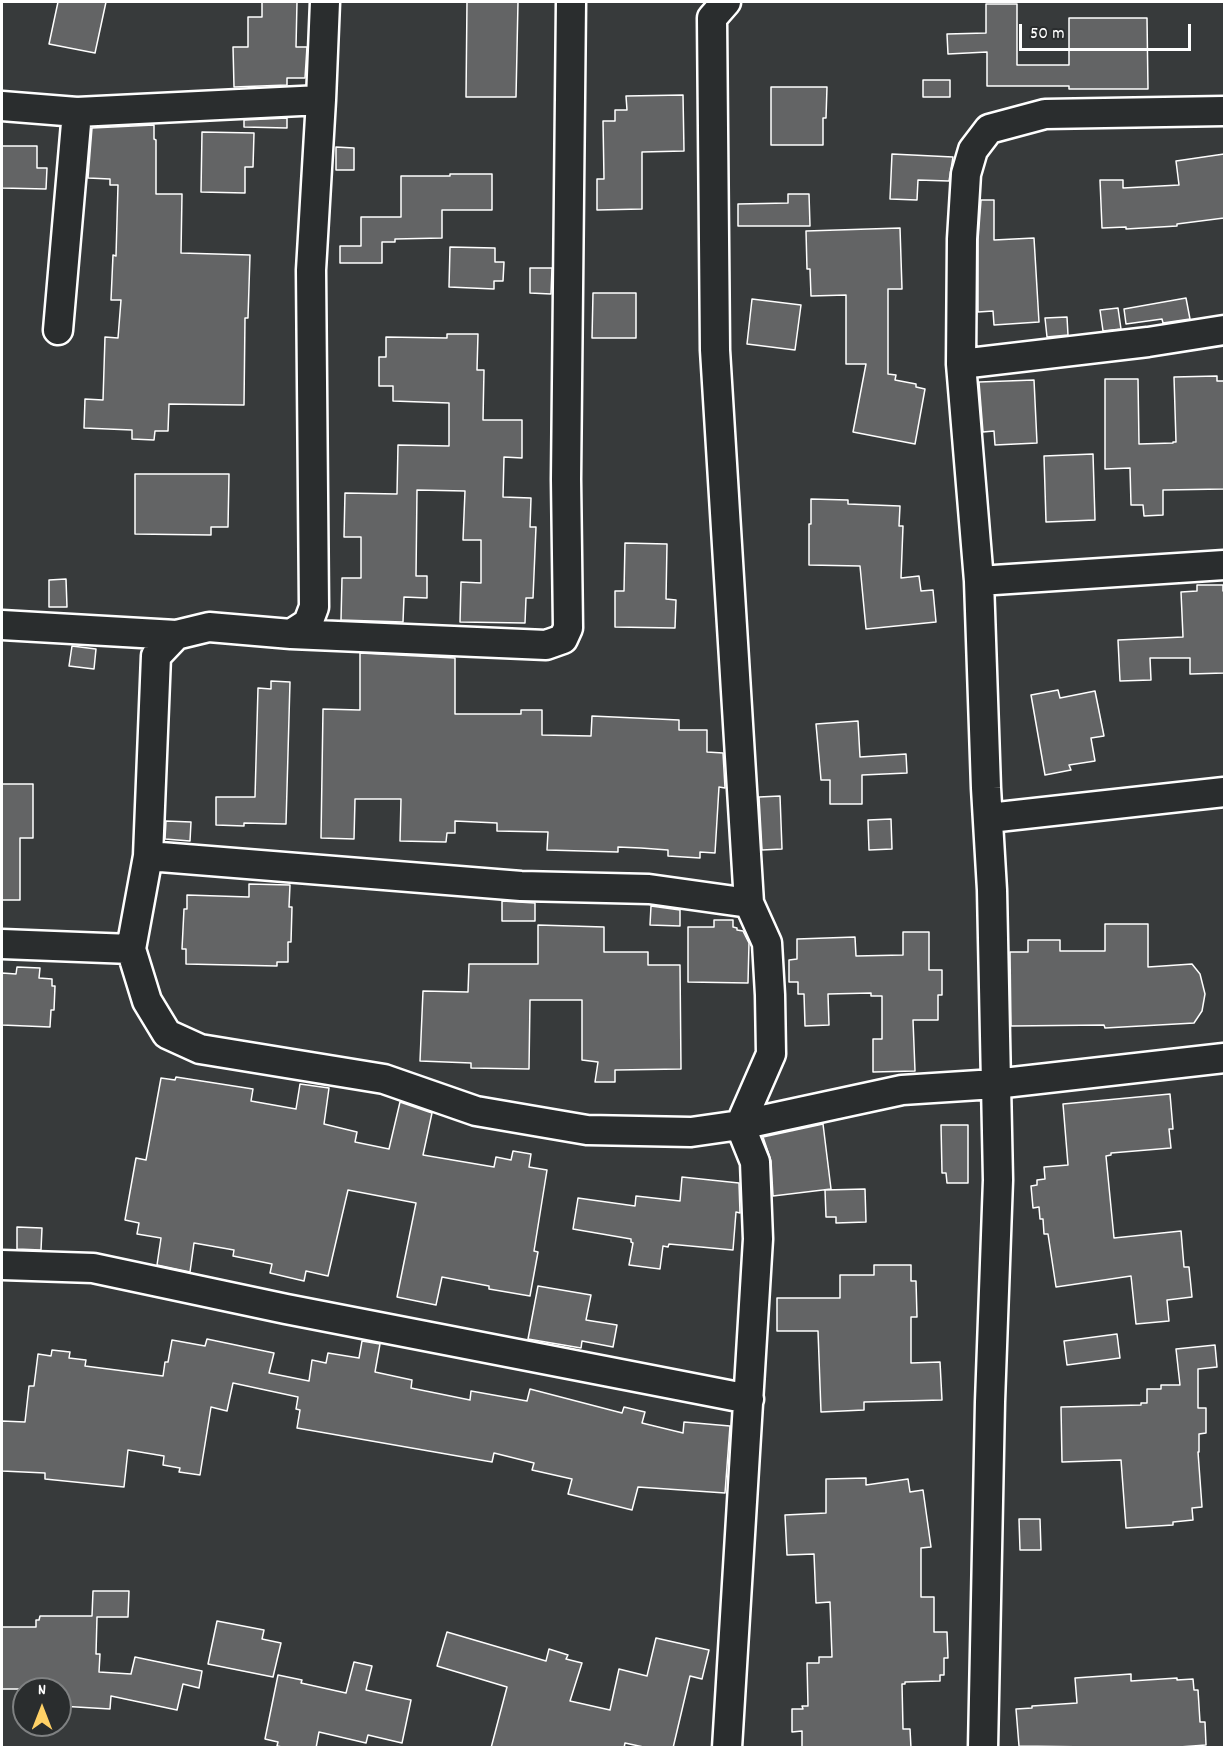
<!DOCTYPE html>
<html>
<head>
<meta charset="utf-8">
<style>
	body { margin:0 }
	#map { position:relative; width:1226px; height:1749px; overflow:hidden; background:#373a3b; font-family:Dekko,sans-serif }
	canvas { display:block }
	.frame { position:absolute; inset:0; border:3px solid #fff; pointer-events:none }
	.north { position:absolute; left:12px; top:1677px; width:60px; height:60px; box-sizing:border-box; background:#2a2d2e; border:2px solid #7f8182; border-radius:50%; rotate:0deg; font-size:16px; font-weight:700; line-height:24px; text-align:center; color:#fff }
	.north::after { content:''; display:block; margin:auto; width:21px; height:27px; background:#ffd166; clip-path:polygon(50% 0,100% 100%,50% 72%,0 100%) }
	.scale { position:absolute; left:1019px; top:24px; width:172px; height:27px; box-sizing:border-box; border:3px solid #fff; border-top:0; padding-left:8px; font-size:18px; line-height:21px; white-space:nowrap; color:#fff; -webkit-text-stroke:4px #2a2d2e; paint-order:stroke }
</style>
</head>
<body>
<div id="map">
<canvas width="1226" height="1749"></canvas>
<div class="frame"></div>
<div class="north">N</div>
<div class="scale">50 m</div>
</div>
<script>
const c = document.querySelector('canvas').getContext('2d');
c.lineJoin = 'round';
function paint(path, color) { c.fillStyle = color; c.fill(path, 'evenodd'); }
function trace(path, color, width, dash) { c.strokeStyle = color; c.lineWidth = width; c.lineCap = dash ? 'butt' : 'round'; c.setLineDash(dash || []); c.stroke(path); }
const building = new Path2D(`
	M58 2H106L95 53 49 44Z
	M262 2H297L296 47H307L305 78H287V85L234 87 233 47H248V17H262Z
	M467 2H518L516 97H466Z
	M986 4H1017V65H1069V18H1147L1148 89H1069V86H987V52L948 54 947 34 986 33Z
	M923 80H950V97H923Z
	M771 87H827L826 118H823V145H771Z
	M683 95 684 151 642 152V209L597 210V179H604L603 121H615V110H627L626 96Z
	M287 118V128L244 127V120Z
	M154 125V139L156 140V194H182L181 253 250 255 248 318H245L244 405 169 404 168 431H155L154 440 132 439V430L84 428 85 399 103 400 105 337 118 338 121 300H111L113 255 116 256 118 185H110V179L88 178 92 128Z
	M202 132 254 133 253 167H245V193L201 192Z
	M2 146H37V168H47L46 189 2 188Z
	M336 147 354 148V170H336Z
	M892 154 953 157 949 181 918 180 917 200 890 199Z
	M1224 154V218L1177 224V226L1126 229V227L1102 228 1100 180H1123V188L1179 185 1176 161Z
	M450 174H492V210H442V238L395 239V242H382V263H340V246H361V217H401V176H450Z
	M788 194H809L810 226H738V204L788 203Z
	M981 200H994V240L1034 238 1039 322 994 325 993 311 978 312V240Z
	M900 228 902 289H888V374L896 375 895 380 916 384V387L925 389 915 444 853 432 866 364H846V295L811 296 810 269H807L806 231Z
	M450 247 495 248V262H504L503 281H494V289L449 287Z
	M530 268H552L551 294 530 293Z
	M593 293H636V338H592Z
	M1186 298 1190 319 1163 323 1162 319 1126 324 1124 309Z
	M752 299 801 305 795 350 747 344Z
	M1118 308 1121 329 1103 331 1100 310Z
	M1067 317 1068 335 1047 337 1045 318Z
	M447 334H478L477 370H484L483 420H522V458L504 457 503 497 531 498 530 527H536L533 598H526L525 623 460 622 461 582 481 583V540H463L465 491 417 490 416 576H427V598L404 597 403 622 341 620 342 578H361V537H344L345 493 397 494 398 445 449 446V403L393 401V386H379V357H386V337L447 338Z
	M1217 376V381H1224V489L1163 490V515L1144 516 1143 505H1131L1130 468 1105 469V379H1138L1139 444 1173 443V442H1176L1174 377Z
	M1034 380 1037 443 995 445 994 431 983 432 979 382Z
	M1093 454 1095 520 1046 522 1044 456Z
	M135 474H229L228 527H211V535L135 534Z
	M811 499 848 500V504L900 506 899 526H903L901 578 919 576 921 591 933 590 936 622 866 629 860 566 809 565V524H811Z
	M625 543 667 544 666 599 676 600 675 628 615 627V591H624Z
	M66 579 67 607H49V580Z
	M1197 585H1223V591H1224V673L1190 674V658H1150L1151 680 1120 681 1118 640 1183 637 1181 592 1197 591Z
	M72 646 96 649 94 669 69 666Z
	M360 653 455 658V714H521V710H542V735L591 736 592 716 679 720V730H707V752L723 753 725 788 719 787 715 853 700 852V858L668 856V850L641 848 618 847V852L547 850 548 832 497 831V823L455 821V833H447L446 842 400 841 401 799H355L354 839 321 838 323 709 360 710Z
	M271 681 290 682 286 824 244 823V826L216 825V797H255L258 688 271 689Z
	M1058 690 1060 698 1095 691 1104 736 1091 738 1095 761 1069 765 1071 770 1045 775 1031 695Z
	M858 721 860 757 906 754 907 773 862 775V804H830V780H821L816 724Z
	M2 784H33V838H20V900H2Z
	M780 796 782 849 762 850 759 797Z
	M891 819 892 849 869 850 868 820Z
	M166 821 191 822 190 841 165 839Z
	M249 884 290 885 289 907H292L291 942H288V962H277V966L186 964V949H182L184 909H187V895L249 897Z
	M502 901 535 903V921H502Z
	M651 906 680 910V926L650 925Z
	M714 920H733V927L737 928V930L743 931 749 943 748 983 688 982V927H714Z
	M1105 924H1148V967L1192 964 1200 974 1205 994 1202 1011 1194 1023 1105 1028 1104 1025 1011 1026 1010 952H1028V940H1060V951H1105Z
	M538 925 604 927V952H648V965H680L681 1069 615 1070V1082H595L598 1062 582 1060V1000H530L529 1069 471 1068V1063L420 1061 423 991 468 992 469 964H538Z
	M903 932H929V970H942V995H938V1020H913L915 1071 873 1072V1039H882V996H871V993L828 994 829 1025 805 1026 804 994H798V982H789V960L797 959V939L855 937 856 956 903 955Z
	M17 967 40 968 39 978 52 979V986H55L54 1010H51L50 1027 2 1025V973L16 974Z
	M176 1077 253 1089 251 1101 296 1109 300 1084 329 1088 324 1124 357 1132 355 1142 389 1149 400 1102 432 1113 423 1155 494 1167 496 1157 511 1160 513 1151 531 1154 529 1167 547 1170 534 1251 538 1252 530 1296 489 1289V1286L442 1277 436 1305 397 1297 416 1203 348 1190 328 1276 306 1271 304 1281 270 1273 272 1264 233 1256 234 1250 194 1243 190 1272 157 1265 161 1238 137 1234 139 1223 125 1220 136 1158 146 1160 161 1078 175 1080Z
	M1170 1094 1173 1129H1169L1171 1148 1111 1153V1155L1106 1156 1114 1238 1181 1231 1184 1267H1189L1192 1297 1167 1300 1169 1321 1136 1324 1131 1276 1056 1287 1048 1234H1044L1043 1219H1040L1039 1207 1033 1208 1031 1186 1037 1185V1180L1045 1179 1044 1167 1068 1165 1063 1104Z
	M823 1124 831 1189 773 1196 771 1161 763 1137Z
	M941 1125H968V1183H947L946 1173H942Z
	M682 1177 739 1183 740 1213 736 1212 733 1250 669 1244 668 1247 663 1246 660 1269 629 1265 633 1243 631 1242V1239L573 1229 578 1198 635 1206 636 1196 680 1201Z
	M865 1189 866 1222 836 1223V1217H826L825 1190Z
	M17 1227 42 1228 41 1250 17 1249Z
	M874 1265H911V1281H916L917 1317H911V1363L940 1362 942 1400 864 1402V1410L821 1412 818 1331H777V1298H840V1275H874Z
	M538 1286 591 1295 586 1320 617 1325 613 1347 582 1341 581 1348 528 1339Z
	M1117 1334 1120 1358 1067 1365 1064 1341Z
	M207 1339 274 1353 269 1373 309 1381 312 1360 326 1363 328 1353 359 1358 362 1341 380 1344 375 1372 412 1380 411 1388 470 1400 471 1391 527 1401 530 1389 622 1413 624 1407 645 1412 642 1423 683 1433 684 1422 730 1426 725 1493 638 1487 632 1510 568 1494 572 1479 532 1470 534 1463 494 1453 492 1462 297 1428 300 1410 296 1409 298 1397 233 1383 227 1411 211 1407 200 1475 179 1472 180 1468 163 1465 164 1456 128 1450 124 1487 45 1479V1473L2 1471V1421L25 1422 29 1386H34L38 1354 51 1356 52 1350 70 1352 69 1358 86 1360 85 1366 163 1376 165 1362H168L172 1340 205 1346Z
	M1215 1345 1217 1367 1198 1369V1408H1206V1433L1199 1434V1452H1198L1202 1507 1192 1508 1193 1520 1173 1522V1525L1126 1528 1121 1460 1062 1462 1061 1407 1141 1405V1403H1147V1389H1161V1385H1180L1176 1349Z
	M866 1478V1485L908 1479 910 1492 923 1490 931 1547 921 1548V1597H934V1632H947L948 1658H944V1675H940V1681L905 1682V1684H902L903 1729H910L911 1748H802V1731L792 1732V1709H803L802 1706H808L807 1663H819V1657H832L830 1602 816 1603 814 1554 787 1555 785 1515 826 1513V1479Z
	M1019 1519H1040L1041 1550H1020Z
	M93 1591H129L128 1617H97L96 1654H100L99 1672 131 1674 135 1657 202 1671 199 1688 183 1684 177 1710 111 1696 110 1709 60 1706V1689H2V1627H36V1620H39L40 1616H92Z
	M217 1621 264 1630 262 1639 281 1643 273 1677 208 1664Z
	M447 1632 546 1661 549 1649 568 1655 566 1659 582 1663 570 1701 610 1710 619 1669 647 1676 656 1638 709 1650 702 1679 690 1676 673 1748H648L625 1743 624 1748H491L507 1687 437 1666Z
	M354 1662 372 1666 366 1690 411 1700 402 1743 368 1735 366 1743 319 1732 316 1748H287L277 1746 278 1742 265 1739 278 1675 302 1680 301 1683 346 1693Z
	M1131 1674V1681L1177 1678V1680L1193 1679 1194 1690H1198L1200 1722H1205L1206 1745 1166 1748 1019 1746 1016 1709 1032 1708V1706L1077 1703 1075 1678Z`);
paint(building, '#636465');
trace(building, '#fff', 1.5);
const street = new Path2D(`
	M325 2 321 100 311 270 314 607 308 623 291 634 209 627 176 635 156 656 148 856 131 949 147 1001 167 1034 200 1049 384 1079 476 1111 587 1130 691 1132 740 1125 902 1090 995 1084 1224 1058
	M726 2 712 18 715 350 749 903
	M2 106 77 112 321 100
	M58 330 77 112
	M961 364 1148 342 1224 330
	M979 581 1224 565
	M2 625 176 635
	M291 634 546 645 563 639 568 628 566 479 571 2
	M989 818 1224 792
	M148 856 521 886 649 889 749 903 767 943 770 995 771 1054 740 1125 755 1162 758 1239 727 1748
	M2 944 131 949
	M2 1265 93 1268 286 1309 749 1399
	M983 1748 990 1402 998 1180 992 890 986 788 979 581 961 364 962 239 966 174 973 150 989 129 1045 114 1224 111`);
trace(street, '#fff', 33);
trace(street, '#2a2d2e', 28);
</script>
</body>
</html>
